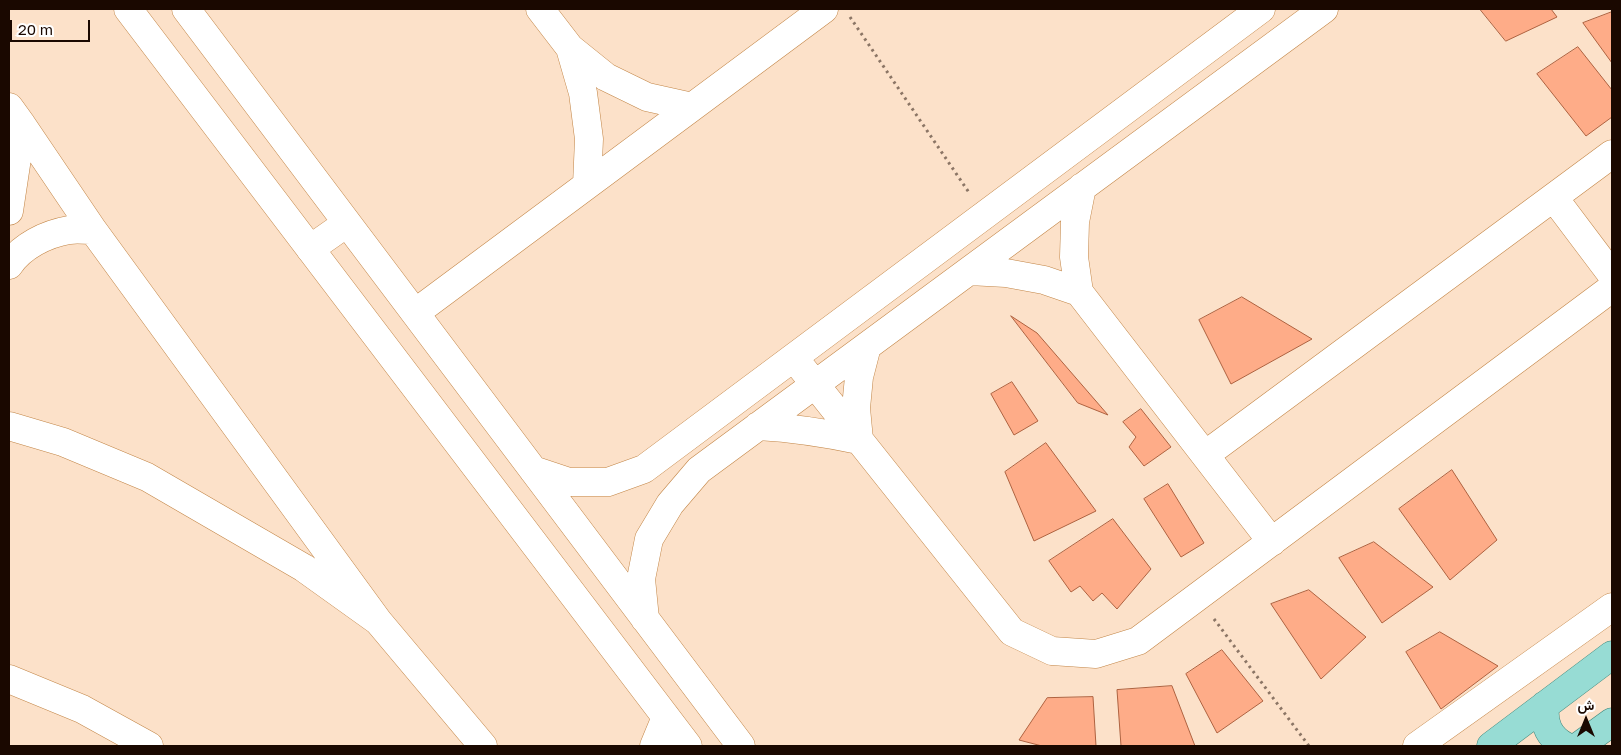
<!DOCTYPE html>
<html>
<head>
<meta charset="utf-8">
<style>
	body { margin:0 }
	#map { position:relative; width:1621px; height:755px; overflow:hidden; background:#fce1c9; font-family:"Golos Text",Vazirmatn,sans-serif }
	canvas { display:block }
	.frame { position:absolute; inset:0; border:10px solid #1a0800; pointer-events:none }
	.north { position:absolute; left:1561px; top:695px; width:50px; height:50px; -webkit-text-stroke:4px #fff; paint-order:stroke; rotate:0deg; font-size:14px; font-weight:700; line-height:20px; text-align:center; color:#1a0800 }
	.north::after { content:''; display:block; margin:auto; width:18px; height:22px; background:#1a0800; clip-path:polygon(50% 0,100% 100%,50% 72%,0 100%) }
	.scale { position:absolute; left:10px; top:20px; width:80px; height:22px; box-sizing:border-box; border:2px solid #1a0800; border-top:0; padding-left:6px; font-size:15px; line-height:18px; white-space:nowrap; color:#1a0800; -webkit-text-stroke:4px #fff; paint-order:stroke }
</style>
</head>
<body>
<div id="map">
<canvas width="1621" height="755"></canvas>
<div class="frame"></div>
<div class="north">ش</div>
<div class="scale">20 m</div>
</div>
<script>
const c = document.querySelector('canvas').getContext('2d');
c.lineJoin = 'round';
function paint(path, color) { c.fillStyle = color; c.fill(path, 'evenodd'); }
function trace(path, color, width, dash) { c.strokeStyle = color; c.lineWidth = width; c.lineCap = dash ? 'butt' : 'round'; c.setLineDash(dash || []); c.stroke(path); }
const building = new Path2D(`
	M1480 9H1551L1557 17 1506 41Z
	M1612 12V63L1583 23Z
	M1578 47 1612 90V117L1586 136 1537 74Z
	M1242 297 1312 339 1231 384 1199 320Z
	M1011 316 1037 333 1108 415 1078 403Z
	M1012 382 1038 421 1014 435 991 394Z
	M1141 409 1171 447 1144 466 1129 447 1136 437 1123 422Z
	M1046 443 1096 511 1034 541 1005 472Z
	M1452 470 1497 540 1450 580 1399 509Z
	M1168 484 1204 543 1181 557 1144 499Z
	M1113 519 1151 569 1117 609 1102 593 1093 601 1080 586 1071 592 1049 561Z
	M1374 542 1433 587 1382 623 1339 558Z
	M1309 590 1366 637 1321 679 1271 604Z
	M1440 632 1498 666 1441 709 1406 652Z
	M1222 650 1263 701 1217 733 1186 674Z
	M1172 686 1195 746H1121L1117 690Z
	M1093 697 1096 746H1042L1019 740 1047 698Z`);
paint(building, '#feac88');
trace(building, '#ae6240', 1);
const minor = new Path2D(`
	M128 9 688 746
	M186 9 741 746
	M540 9 570 48 606 77 647 97 692 107
	M570 48 583 93 589 139 587 185
	M9 107 22 125 93 230 378 621
	M1082 187 1075 222 1074 257 1079 292 1272 542
	M1554 198 1612 275
	M9 211 22 125
	M310 249 347 223
	M9 265C22 246 46 234 69 230 77 229 85 230 93 230
	M969 271 1006 273 1044 280 1079 292
	M415 313 824 9
	M794 358 1012 632 1052 651 1096 654 1138 641 1612 288
	M9 426 63 442 147 477 304 568 378 621 483 746
	M758 426C793 428 826 433 859 440L856 408 859 377 867 346
	M1205 455 1612 154
	M533 470 569 482H608L644 469 1261 9
	M645 619 641 579 649 539 670 504 699 470 1324 9
	M9 679 82 709 149 746
	M654 746 666 717
	M1417 746 1612 607`);
const major = new Path2D(`
	M1545 705C1543 724 1549 737 1565 746
	M1491 746 1612 655
	M1579 746 1612 722`);
trace(minor, '#c28546', 29);
trace(major, '#3e8377', 29);
trace(new Path2D(`
	M850 17 970 194
	M1214 619 1309 746`), '#8b7565', 3, [2.5, 4]);
trace(minor, '#fff', 28);
trace(major, '#97dcd4', 28);
</script>
</body>
</html>
